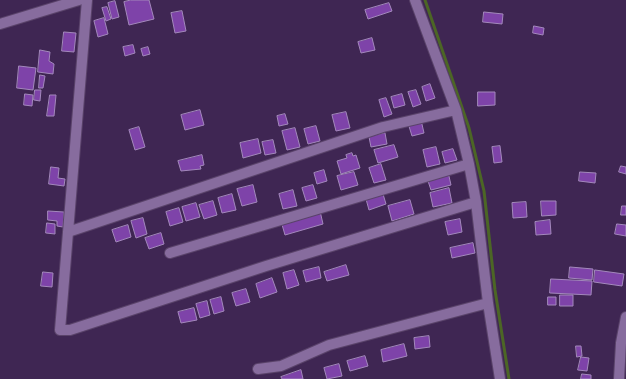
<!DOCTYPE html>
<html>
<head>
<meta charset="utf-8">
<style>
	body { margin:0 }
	canvas { display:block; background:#3f2653 }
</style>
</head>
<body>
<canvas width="626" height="379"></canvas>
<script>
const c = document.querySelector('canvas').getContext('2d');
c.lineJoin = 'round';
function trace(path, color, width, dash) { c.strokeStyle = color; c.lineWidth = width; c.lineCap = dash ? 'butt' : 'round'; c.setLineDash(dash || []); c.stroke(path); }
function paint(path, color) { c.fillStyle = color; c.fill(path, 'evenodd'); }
trace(new Path2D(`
	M425 0 469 128 484 191 495 290 509 379`), '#4c6625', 3);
const building = new Path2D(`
	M131 0H149L154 19 129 25 124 2Z
	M115 1 119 17 112 19 108 3Z
	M389 3 392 11 368 19 365 10Z
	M107 7 111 19 106 21 102 8Z
	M182 11 186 31 175 33 171 13Z
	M484 12 503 14 502 24 483 22Z
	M104 18 108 34 98 37 94 21Z
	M534 26 544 28 543 35 533 33Z
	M64 32 76 33 74 52 62 51Z
	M372 38 375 50 361 53 358 42Z
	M133 45 135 53 125 56 123 47Z
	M148 47 150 54 143 56 141 49Z
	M40 50 50 52 49 61 54 64 53 74 38 72Z
	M19 66 36 68 33 90 17 88Z
	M40 75 45 76 43 88H39Z
	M430 84 435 98 426 101 422 87Z
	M35 90H41L40 101 34 100Z
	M416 90 421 104 413 107 408 92Z
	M478 92H495V105L478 106Z
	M25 94 33 95 32 106 24 105Z
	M402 94 405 105 394 108 391 97Z
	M50 95H56L54 116H47Z
	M386 98 392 114 384 117 379 100Z
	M200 110 204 125 185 130 181 115Z
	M346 112 350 128 336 131 332 115Z
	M285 114 288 124 279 126 277 116Z
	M421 120 424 133 412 136 408 123Z
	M316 126 320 141 308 144 304 129Z
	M139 127 145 147 135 150 129 130Z
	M295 128 300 147 287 150 282 131Z
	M385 133 387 144 371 147 369 137Z
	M258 139 261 153 243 158 240 143Z
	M273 140 276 153 265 155 262 142Z
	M394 145 398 157 378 163 374 150Z
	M500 146 502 162 494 163 492 147Z
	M436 147 440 164 427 167 423 150Z
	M453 149 457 160 445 163 442 152Z
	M352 153 353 156 356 155 360 168 341 174 337 161 347 158 346 155Z
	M202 155 204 165 200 166 201 169 181 171 178 161Z
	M381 164 386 180 374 183 369 168Z
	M621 166 626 167V174L619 172Z
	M51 167 59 168 58 178 65 179 64 186 49 184Z
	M324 170 327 181 317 184 314 173Z
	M354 172 358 185 341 190 337 176Z
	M448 172 451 185 431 190 427 178Z
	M580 172 596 173 595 183 579 181Z
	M253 185 257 202 242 206 237 189Z
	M313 185 317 198 306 201 302 188Z
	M449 188 452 203 433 207 430 193Z
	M293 190 297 206 283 209 279 194Z
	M232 194 236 210 222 213 218 198Z
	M383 194 386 204 369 210 366 199Z
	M410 200 414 214 392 221 388 206Z
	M213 201 217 215 204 219 199 205Z
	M541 201H556V215L542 216Z
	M526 202 527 217 513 218 512 203Z
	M196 203 200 217 186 221 182 207Z
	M622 206H626V215H621Z
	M179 208 183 222 170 226 166 212Z
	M48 211 64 212 63 227 57 226V221L48 220Z
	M320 211 323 224 285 235 281 221Z
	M143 218 147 234 136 238 131 221Z
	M460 219 462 232 448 235 445 222Z
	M550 220 551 234 536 235 535 222Z
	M47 223 55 224V234L46 233Z
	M617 224 626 225V236L615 234Z
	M128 225 131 237 116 242 112 230Z
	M161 233 164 244 149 249 145 238Z
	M473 243 475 253 452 258 450 248Z
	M346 265 349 275 327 281 324 272Z
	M319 267 321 278 306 282 303 271Z
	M570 267 593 269 592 280 569 278Z
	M294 270 299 285 287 289 283 273Z
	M595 270 624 274 622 286 594 282Z
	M43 272 53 273 52 287 41 286Z
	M272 278 277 292 260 298 256 284Z
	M551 279 592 281 591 295 550 293Z
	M246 289 250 302 236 306 232 293Z
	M560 295H573V306H560Z
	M221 297 224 311 214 314 210 300Z
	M548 297H556V305H548Z
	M207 301 210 315 200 318 196 304Z
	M194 308 197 320 181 323 178 312Z
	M429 336 430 347 415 349 414 338Z
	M404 344 407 356 383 362 381 350Z
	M576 346H581L582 356 577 357Z
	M365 356 368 366 350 371 347 361Z
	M581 357 589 358 587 371 578 370Z
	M339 364 342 376 327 379 324 368Z
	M301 370 303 379H282L281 377Z
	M582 374 591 375V379H581Z`);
paint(building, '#7e43a9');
trace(building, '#a388bc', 1);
const minor = new Path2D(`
	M87 0 60 330H70L266 266 476 202
	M415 0 456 110 469 164 476 202 488 303 500 379
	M0 24 79 0
	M68 232 383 127 456 110
	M170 253 469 164
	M258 369 281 366 329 345 488 303
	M619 379 621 343 626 317`);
trace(minor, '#5a436a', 12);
trace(minor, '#876c9e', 10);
</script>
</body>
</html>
